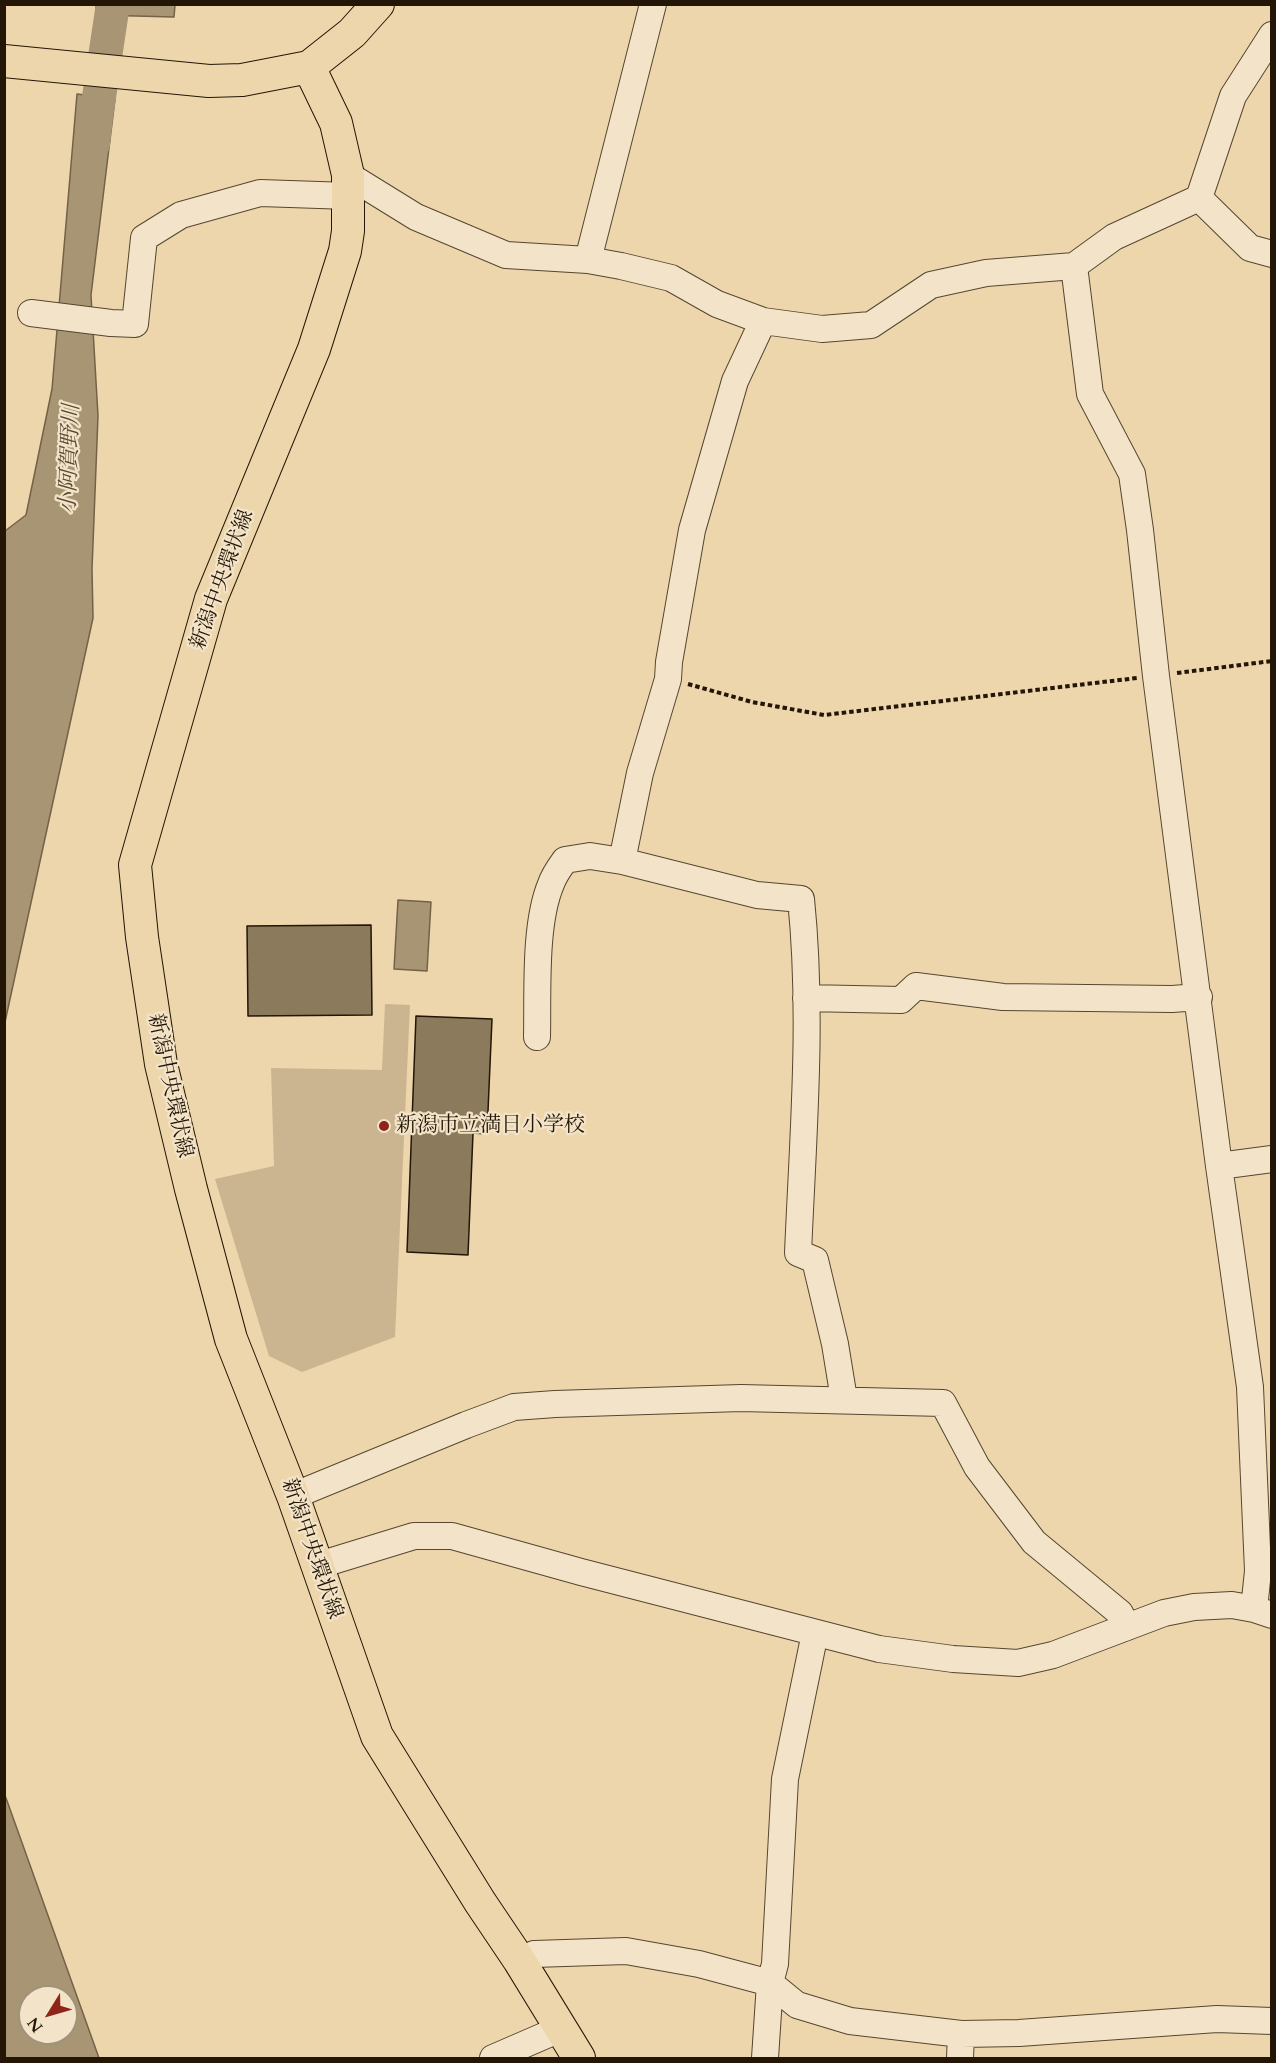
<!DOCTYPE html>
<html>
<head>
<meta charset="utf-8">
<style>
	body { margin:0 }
	#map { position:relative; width:1276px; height:2063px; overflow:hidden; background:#edd6ac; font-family:Cardo,serif }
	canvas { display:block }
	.frame { position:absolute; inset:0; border:6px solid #231606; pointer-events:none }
	.north { position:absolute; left:18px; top:1985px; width:60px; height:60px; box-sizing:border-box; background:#f3e4c9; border:2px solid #a0927b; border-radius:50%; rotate:233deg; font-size:16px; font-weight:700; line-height:24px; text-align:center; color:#231606 }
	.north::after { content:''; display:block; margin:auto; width:21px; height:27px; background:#8f2418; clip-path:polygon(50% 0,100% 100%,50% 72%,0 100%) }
</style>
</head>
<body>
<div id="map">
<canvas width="1276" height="2063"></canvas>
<div class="frame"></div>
<div class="north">N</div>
</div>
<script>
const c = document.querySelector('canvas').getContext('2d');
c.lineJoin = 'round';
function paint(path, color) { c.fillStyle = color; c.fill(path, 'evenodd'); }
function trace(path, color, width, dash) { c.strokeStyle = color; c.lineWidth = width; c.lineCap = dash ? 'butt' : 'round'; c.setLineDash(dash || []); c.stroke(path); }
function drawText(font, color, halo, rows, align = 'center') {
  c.font = font + ' Cardo,"Noto Serif JP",serif'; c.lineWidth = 4.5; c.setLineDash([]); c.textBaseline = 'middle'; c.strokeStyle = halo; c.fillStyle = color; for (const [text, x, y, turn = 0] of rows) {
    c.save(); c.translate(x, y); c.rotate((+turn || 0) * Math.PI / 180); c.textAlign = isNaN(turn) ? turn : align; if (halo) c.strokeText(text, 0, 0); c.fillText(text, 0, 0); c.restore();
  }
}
paint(new Path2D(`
	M385 1004 410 1005 395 1337 302 1372 269 1356 215 1179 274 1166 271 1068 382 1070Z`), '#cbb590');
const water = new Path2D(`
	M96 5V4L175 5 174 17 96 15Z
	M77 94 115 99 91 295 98 416 92 569 93 618 5 1022V531L26 515 52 389Z
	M398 900 431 902 427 971 394 969Z
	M4 1793 6 1798 99 2058H5ZM30 1997H66V2033H30Z`);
paint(water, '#a89574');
trace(water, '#736248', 1.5);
trace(new Path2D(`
	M93 144 96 117 113 4`), '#a89574', 34);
const building = new Path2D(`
	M371 925 372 1015 248 1016 247 926Z
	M416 1016 492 1019 487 1134 473 1133 468 1255 407 1252Z`);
paint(building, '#8c7a5c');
trace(building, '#231606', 1.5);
const minor = new Path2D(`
	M348 175 416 217 506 255 588 260 621 266 671 278 717 304 763 321 822 329 871 325 931 285 986 273 1074 266 1114 237 1199 198 1233 96 1272 35
	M1199 198 1250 248 1272 254
	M588 260 653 4
	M1074 266 1090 394 1132 474 1140 530 1156 676 1219 1166 1250 1387 1258 1571 1254 1609
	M31 313 111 323 135 324 144 238 181 215 260 193 349 196
	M622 861 640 773 668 679 669 662 692 530 735 381 763 321
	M806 998 901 1000 916 986 1003 997 1172 999 1199 997
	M537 1037C538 993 534 924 551 884 554 875 560 867 565 860L590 856 622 861 757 895 801 899C813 1016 803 1136 798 1253L815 1260 835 1344 844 1399
	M1219 1166 1272 1159
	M293 1496 466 1425 514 1407 555 1404 741 1398 943 1403 977 1467 1034 1542 1120 1613 1127 1627
	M316 1566 414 1536H452L581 1572 879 1649 953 1659 1018 1663 1053 1655 1164 1613 1194 1607 1232 1605 1254 1609 1272 1615
	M519 1960 534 1954 626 1951 699 1964 770 1983 797 2005 850 2021 961 2034 960 2058
	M961 2034 1019 2033 1217 2019 1272 2021
	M493 2058 560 2029
	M765 2058 770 1983 775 1964 785 1779 815 1633`);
const major = new Path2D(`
	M4 61 209 81 242 80 309 67 352 33 378 4
	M309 67 336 123 348 175V231L345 251 314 349 211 599 135 865 142 937 161 1064 191 1189 231 1339 293 1496 377 1736 480 1902 519 1960 579 2058`);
trace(minor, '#564630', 28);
trace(major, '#231606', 34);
trace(new Path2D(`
	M1177 673 1272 661
	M688 684 752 702 824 715 1137 678`), '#231606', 4, [4.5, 3]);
trace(minor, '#f3e4c9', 26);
trace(major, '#edd6ac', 32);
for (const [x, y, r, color] of [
	[384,1126,6,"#8f2418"]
]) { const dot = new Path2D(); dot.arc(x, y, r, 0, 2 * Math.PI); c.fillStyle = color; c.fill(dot); trace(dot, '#f3e4c9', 2); }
drawText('21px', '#231606', '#f3e4c9', [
	["新潟中央環状線",223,580,-70],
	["新潟中央環状線",169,1086,78],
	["新潟中央環状線",311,1549,71]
]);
drawText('21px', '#231606', '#f3e4c9', [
	["新潟市立満日小学校",396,1126]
], 'left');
drawText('italic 22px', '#584932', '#f3e4c9', [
	["小阿賀野川",71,459,-88]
]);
</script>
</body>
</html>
